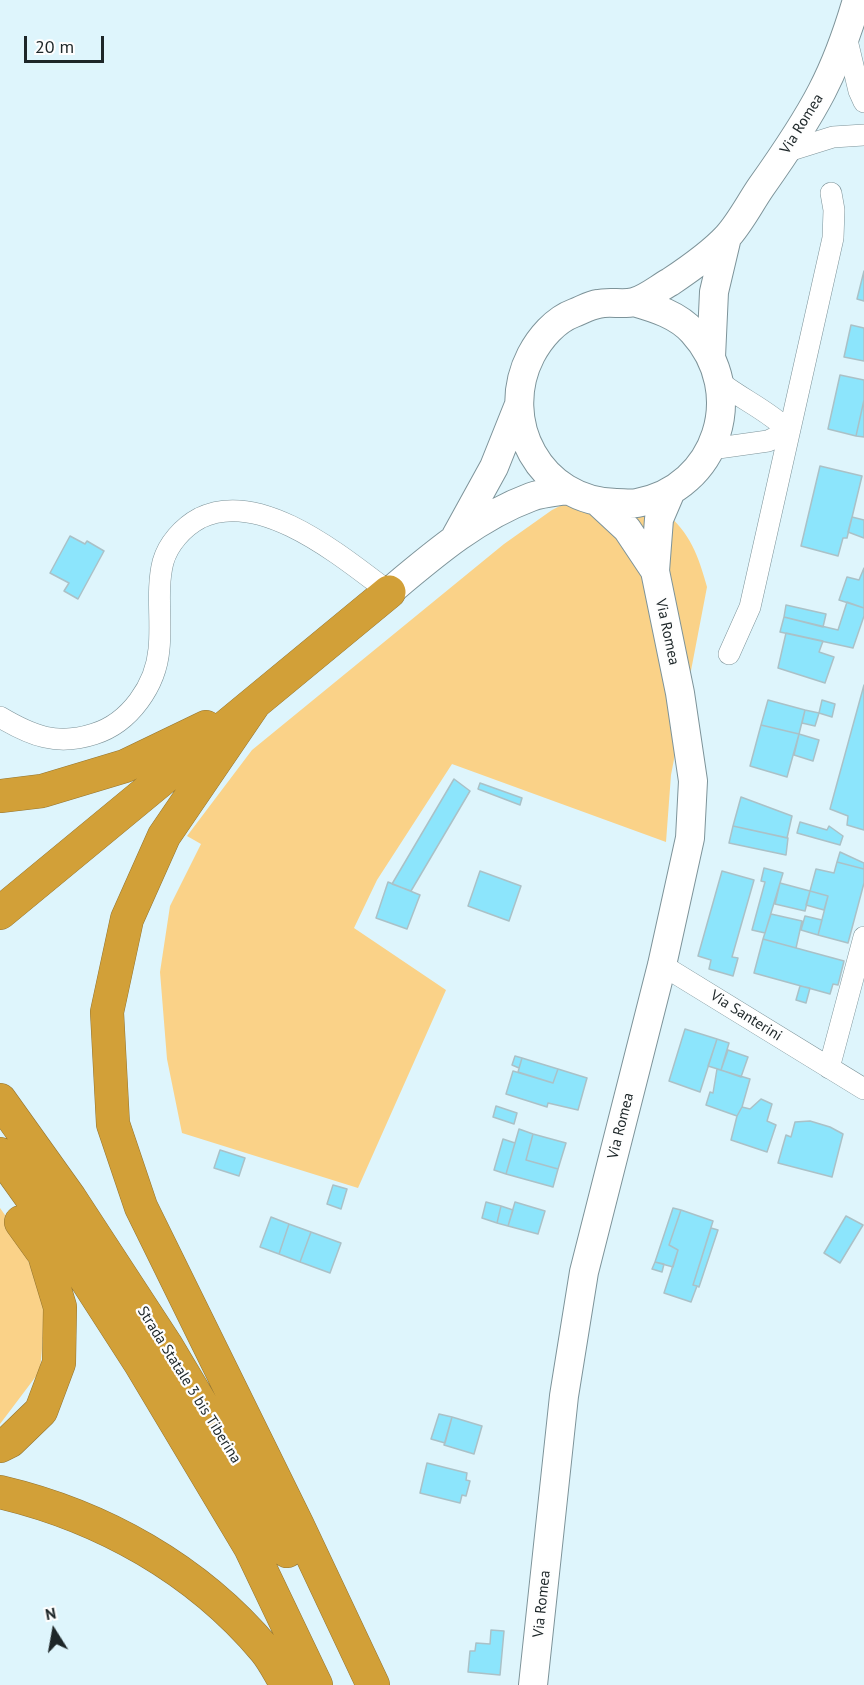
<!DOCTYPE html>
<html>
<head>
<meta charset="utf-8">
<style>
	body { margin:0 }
	#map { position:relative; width:864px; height:1685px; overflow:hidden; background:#def5fc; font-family:"PT Sans",sans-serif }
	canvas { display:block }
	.north { position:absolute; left:24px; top:1601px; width:60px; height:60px; -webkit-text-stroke:4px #fefefe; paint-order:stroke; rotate:349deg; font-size:16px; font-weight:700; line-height:24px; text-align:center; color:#1d2628 }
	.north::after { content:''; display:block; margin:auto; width:21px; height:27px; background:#1d2628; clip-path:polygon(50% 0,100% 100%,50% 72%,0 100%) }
	.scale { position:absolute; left:24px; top:36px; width:80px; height:27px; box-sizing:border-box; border:3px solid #1d2628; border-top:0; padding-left:8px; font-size:18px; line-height:21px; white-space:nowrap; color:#1d2628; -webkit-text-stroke:4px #fefefe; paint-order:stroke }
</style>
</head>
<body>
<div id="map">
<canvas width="864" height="1685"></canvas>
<div class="north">N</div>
<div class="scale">20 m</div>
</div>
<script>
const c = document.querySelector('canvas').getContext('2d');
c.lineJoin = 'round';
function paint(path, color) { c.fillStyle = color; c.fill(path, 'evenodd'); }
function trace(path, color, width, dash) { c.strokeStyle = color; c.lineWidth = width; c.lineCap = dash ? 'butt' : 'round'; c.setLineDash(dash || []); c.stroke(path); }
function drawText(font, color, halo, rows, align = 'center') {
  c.font = font + ' "PT Sans",sans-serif'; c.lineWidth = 4.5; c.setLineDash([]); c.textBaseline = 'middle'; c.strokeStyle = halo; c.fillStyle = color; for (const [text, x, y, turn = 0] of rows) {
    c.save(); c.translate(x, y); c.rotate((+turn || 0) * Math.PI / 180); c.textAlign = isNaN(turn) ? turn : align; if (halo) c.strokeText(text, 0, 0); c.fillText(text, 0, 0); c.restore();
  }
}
paint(new Path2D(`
	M588 492C603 496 655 506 664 512 690 531 699 558 707 587L671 775 666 842 452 764 377 880 354 928 446 990 358 1188 182 1133 167 1059 160 972 170 906 201 844 187 836 252 750 504 544 552 510Z
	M0 1208 15 1229 46 1304 40 1371 0 1424Z`), '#fad288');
const building = new Path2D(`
	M864 271V301L857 299Z
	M851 325 864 328V361L844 357Z
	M840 375 864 380V400L856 436 828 429Z
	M864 400V437L856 436Z
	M820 466 862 476 847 538H843L838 556 801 546Z
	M852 517 864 520V538L848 532Z
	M70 536 85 544 87 541 104 551 78 599 64 591 69 583 50 573Z
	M864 568V608L839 600 847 577 859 580Z
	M847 602 864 608V616L853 648 780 632 784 617 838 630Z
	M786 605 826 614 823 627 784 617Z
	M786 633 823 641 819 652 834 657 825 683 778 668Z
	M864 685V830L847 825 848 816 830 809Z
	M768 700 805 710 799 734 761 725Z
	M822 700 835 704 832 717 819 713Z
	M805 710 819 713 815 726 802 723Z
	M761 725 799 734 787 777 750 766Z
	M799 734 819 740 813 761 794 755Z
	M454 779 470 791 411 891 392 884Z
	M480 783 522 798 520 805 478 789Z
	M741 797 792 816 787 838 733 826Z
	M800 822 827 830 829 826 843 836 840 845 797 833Z
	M733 826 788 838 786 855 729 843Z
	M840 852 864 863V869L837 862Z
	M837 862 864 869V883L848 943 818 935 828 896 810 891 816 869 834 873Z
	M764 868 783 873 765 933 752 930 765 882 761 881Z
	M480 871 521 886 509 921 468 906Z
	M722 871 754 880 732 957 738 958 733 976 709 969 711 960 698 956Z
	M388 882 420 895 407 929 376 918Z
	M780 883 810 891 805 911 775 904Z
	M810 891 828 896 824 910 806 905Z
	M771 914 802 921 796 948 763 939Z
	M805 916 822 920 818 935 801 930Z
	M763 939 844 961 838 985 833 984 830 994 754 973Z
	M800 986 810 988 806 1003 796 1000Z
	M685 1029 717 1039 700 1092 669 1081Z
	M717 1039 729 1043 721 1070 708 1066Z
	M728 1050 748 1057 741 1077 721 1070Z
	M515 1056 522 1058 519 1068 512 1065Z
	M522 1058 558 1069 553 1083 518 1072Z
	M558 1069 587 1078 578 1110 548 1103 547 1107 506 1094 513 1071 553 1083Z
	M717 1069 750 1079 742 1107 737 1116 706 1105 710 1092 713 1093Z
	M761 1099 772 1104 767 1121 776 1125 767 1152 731 1140 737 1116 742 1107 750 1109Z
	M496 1106 517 1113 514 1124 493 1117Z
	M810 1121 830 1127 843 1134 832 1177 778 1163 786 1135 791 1137 795 1122Z
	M519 1129 533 1134 526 1160 558 1169 553 1187 506 1174Z
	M533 1134 566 1143 558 1169 526 1160Z
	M503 1139 515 1143 506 1174 494 1170Z
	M220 1150 245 1158 239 1176 214 1168Z
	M333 1185 347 1189 341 1209 327 1204Z
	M486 1202 501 1206 497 1223 482 1218Z
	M515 1202 545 1211 538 1234 508 1226Z
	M501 1206 513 1210 508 1226 497 1223Z
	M673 1208 681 1210 669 1245 678 1250 673 1267 655 1262Z
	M681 1210 713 1221 693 1285 697 1286 691 1302 664 1293 678 1250 669 1245Z
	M846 1216 863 1225 840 1263 824 1253Z
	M271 1217 289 1224 279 1254 260 1247Z
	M289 1224 311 1232 300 1262 279 1254Z
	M711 1228 718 1230 699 1287 697 1286 693 1285Z
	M311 1232 341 1243 330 1273 300 1262Z
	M655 1262 664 1264 662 1272 652 1269Z
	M439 1414 452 1417 445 1443 431 1439Z
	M452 1417 482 1426 474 1454 444 1445Z
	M427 1463 467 1473 466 1480 470 1481 466 1496 462 1495 460 1503 420 1493Z
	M491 1630 504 1631 500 1675 468 1672 470 1651H475L476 1643 490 1644Z`);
paint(building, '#8ce5fc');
trace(building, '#aac1c7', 1.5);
const street = new Path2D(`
	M846 36 859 91 864 102
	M785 152 833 137 864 135
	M711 449 768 441 789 431C769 411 743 400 721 383
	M729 654 750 607 833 238 834 210 831 193
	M0 717C32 736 57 746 94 734 130 723 156 685 159 649 162 621 156 590 163 562 168 544 183 527 200 518 261 488 342 557 389 592
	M662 965 864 1089
	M829 1068 864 937`);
const secondary = new Path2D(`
	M634 302C655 308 678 315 693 332 748 392 718 488 637 503 631 504 623 503 617 503 540 502 497 421 531 355 540 338 555 320 574 313 582 310 590 305 598 304 609 301 623 305 634 302 646 299 659 288 670 282 688 270 712 253 727 237 740 223 750 203 761 187 783 156 805 124 822 91 837 62 848 31 857 0
	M711 357 714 292 727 237
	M599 503 627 529 655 571
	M456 536 494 467 518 407
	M389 592C433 555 477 517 531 497 542 493 556 492 568 490
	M533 1685 564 1396 584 1272 662 965 690 838 693 781 680 693 655 571 659 519 671 491`);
const highway = new Path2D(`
	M254 704 164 836 127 919 107 1012 113 1124 141 1207 298 1526 373 1685
	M0 796 42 791 125 766 206 727
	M0 913 389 592
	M0 1100 70 1198 166 1345 278 1533 287 1551
	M0 1154 53 1228 140 1363 250 1547 316 1685
	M0 1446 10 1441 41 1411 59 1363 60 1307 44 1254 21 1222
	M0 1492C102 1516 197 1569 265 1650 274 1661 280 1674 287 1685`);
trace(street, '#7d9399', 22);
trace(secondary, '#7d9399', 30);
trace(highway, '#937532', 34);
trace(street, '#fff', 21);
trace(secondary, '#fff', 28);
trace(highway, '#d2a038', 33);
drawText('15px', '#1d2628', '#fefefe', [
	["Via Romea",802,124,-58],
	["Via Romea",667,632,78],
	["Via Santerini",746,1016,32],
	["Via Romea",621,1126,-76],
	["Strada Statale 3 bis Tiberina",189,1385,58],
	["Via Romea",542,1604,-84]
]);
</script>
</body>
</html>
